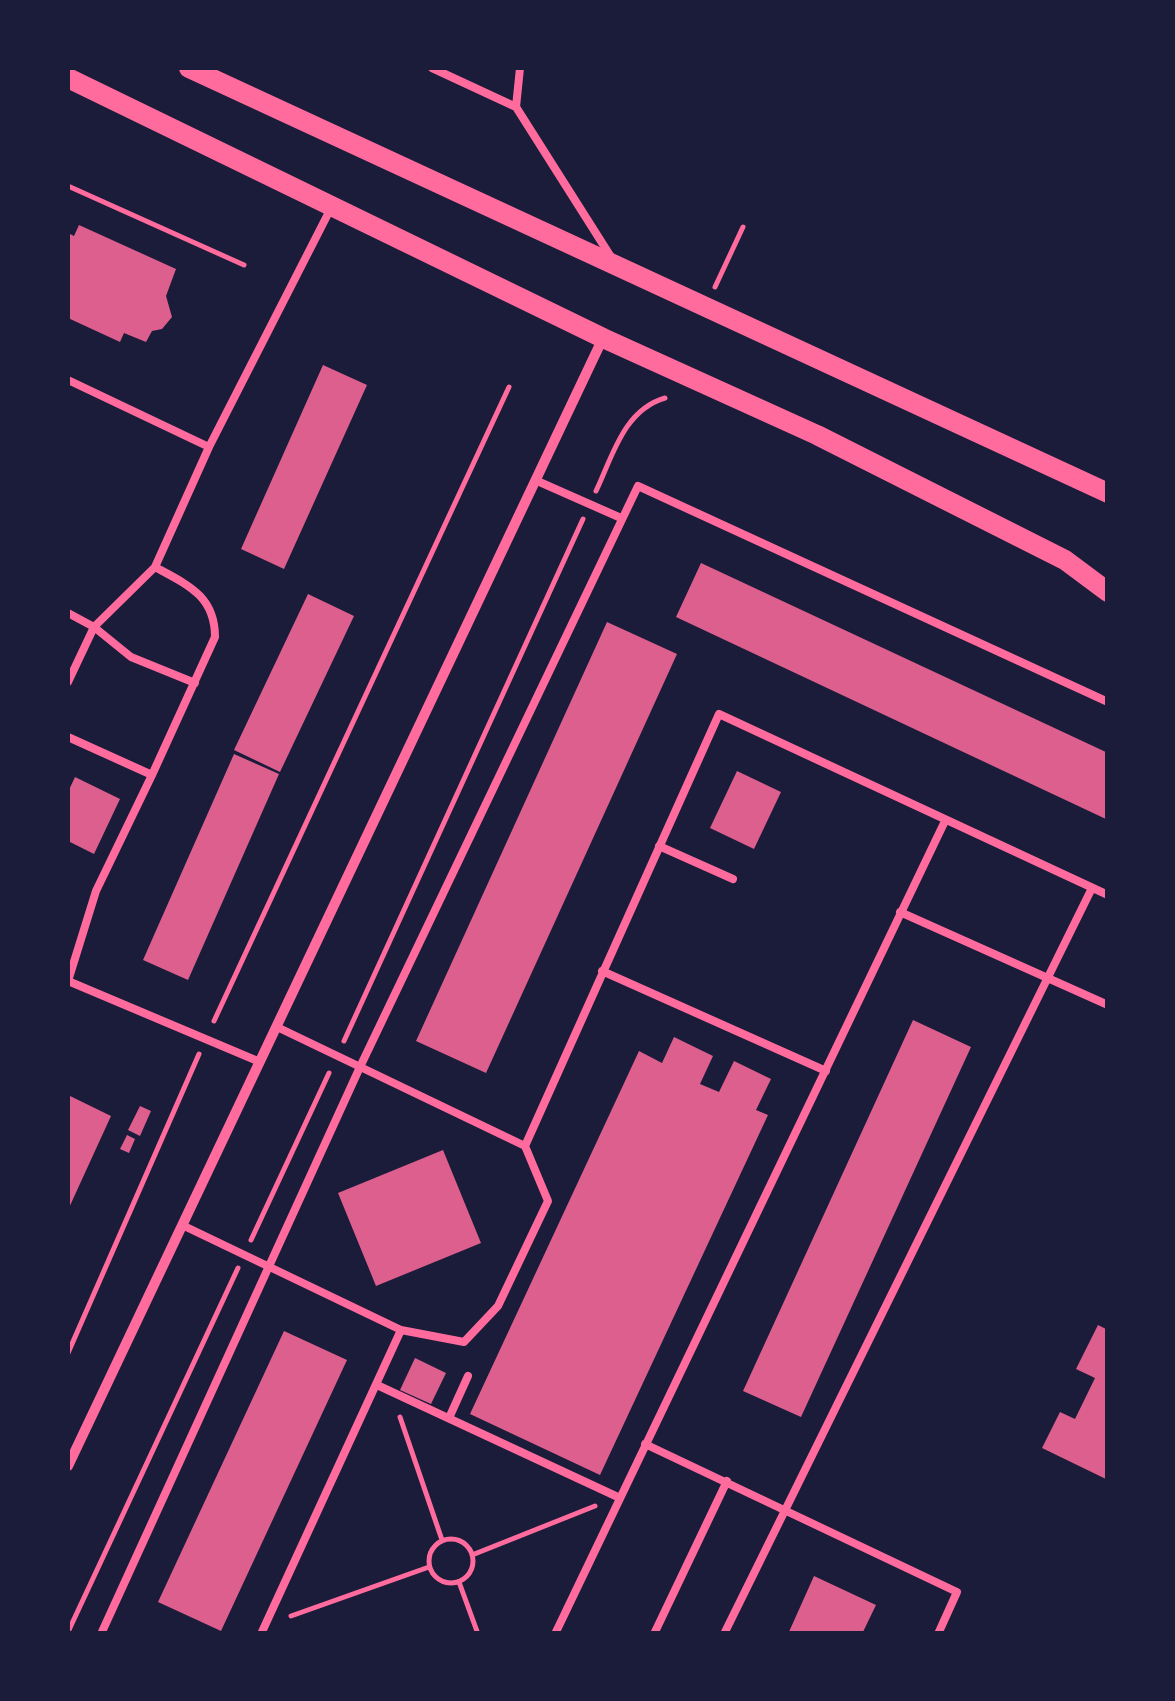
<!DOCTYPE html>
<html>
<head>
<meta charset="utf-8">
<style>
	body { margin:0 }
	#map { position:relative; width:1175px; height:1701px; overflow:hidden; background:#1b1b3a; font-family:"DM Sans",sans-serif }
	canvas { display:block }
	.frame { position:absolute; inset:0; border:70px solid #1b1b3a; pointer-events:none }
</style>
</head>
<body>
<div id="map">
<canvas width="1175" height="1701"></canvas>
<div class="frame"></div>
</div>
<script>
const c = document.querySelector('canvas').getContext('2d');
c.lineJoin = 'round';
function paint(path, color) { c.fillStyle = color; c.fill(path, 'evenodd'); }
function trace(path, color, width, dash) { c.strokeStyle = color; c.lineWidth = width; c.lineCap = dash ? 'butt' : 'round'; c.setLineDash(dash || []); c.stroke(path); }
paint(new Path2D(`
	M79 225 176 269 166 296 172 317 162 329 152 331 146 342 124 333 120 342 68 318V233L74 236Z
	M323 365 367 385 284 569 241 549Z
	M701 563 1108 753V820L676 617Z
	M308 594 354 616 280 772 234 750Z
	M607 622 677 654 486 1073 416 1041Z
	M234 754 279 774 188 980 143 960Z
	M737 771 781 792 754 849 710 828Z
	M75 777 120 799 94 854 68 841V792Z
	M913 1020 971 1047 801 1417 743 1391Z
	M674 1037 713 1056 700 1084 719 1092 734 1061 771 1079 756 1110 768 1115 600 1475 470 1414 639 1051 662 1063Z
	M68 1095 111 1116 68 1210Z
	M140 1106 151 1111 140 1136 128 1130Z
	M127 1135 135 1139 129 1153 120 1149Z
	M443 1150 481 1243 376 1286 338 1193Z
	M1098 1325 1108 1330V1480L1042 1448 1060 1412 1075 1419 1095 1378 1076 1369Z
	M284 1331 347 1360 221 1631 158 1602Z
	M415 1358 446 1373 431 1404 400 1390Z
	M814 1576 876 1605 862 1634H788Z`), '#dd5f8e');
trace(new Path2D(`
	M68 186 244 265
	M715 287 743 227
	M596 491C613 455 624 410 665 398
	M214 1021 509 387
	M344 1041 583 519
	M251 1240 329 1073
	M68 1353 199 1054
	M400 1417 442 1540
	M429 1561a22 22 0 1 1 44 0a22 22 0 1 1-44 0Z
	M472 1555 595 1506
	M459 1582 478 1634
	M291 1616 429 1567
	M68 1632 238 1268`), '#ff6b9d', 5);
trace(new Path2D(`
	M432 68 516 107
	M520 68 516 107 611 257
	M68 380 209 447 331 208
	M535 480 621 518
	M68 613 94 627 131 657 195 683
	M68 682 94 627 155 567
	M68 737 152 775 215 637C215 596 188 585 155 567L209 447
	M152 775 96 891 68 981 260 1062
	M659 846 733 879
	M900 912 1108 1005
	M602 971 826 1071
	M525 1146 719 714 1108 895
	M182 1225 401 1330 464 1342 498 1306 548 1201 525 1146 277 1027
	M377 1385 620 1498
	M449 1418 468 1376
	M645 1444 957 1592 938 1634
	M101 1634 360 1067 638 486 1108 702
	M261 1634 401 1330
	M555 1634 945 821
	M654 1634 727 1481
	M724 1634 1092 888`), '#ff6b9d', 8);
trace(new Path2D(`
	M68 1466 603 338`), '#ff6b9d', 10);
trace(new Path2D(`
	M189 68 1108 493
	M68 78 603 338 817 435 1065 560 1108 592`), '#ff6b9d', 20);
</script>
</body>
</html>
